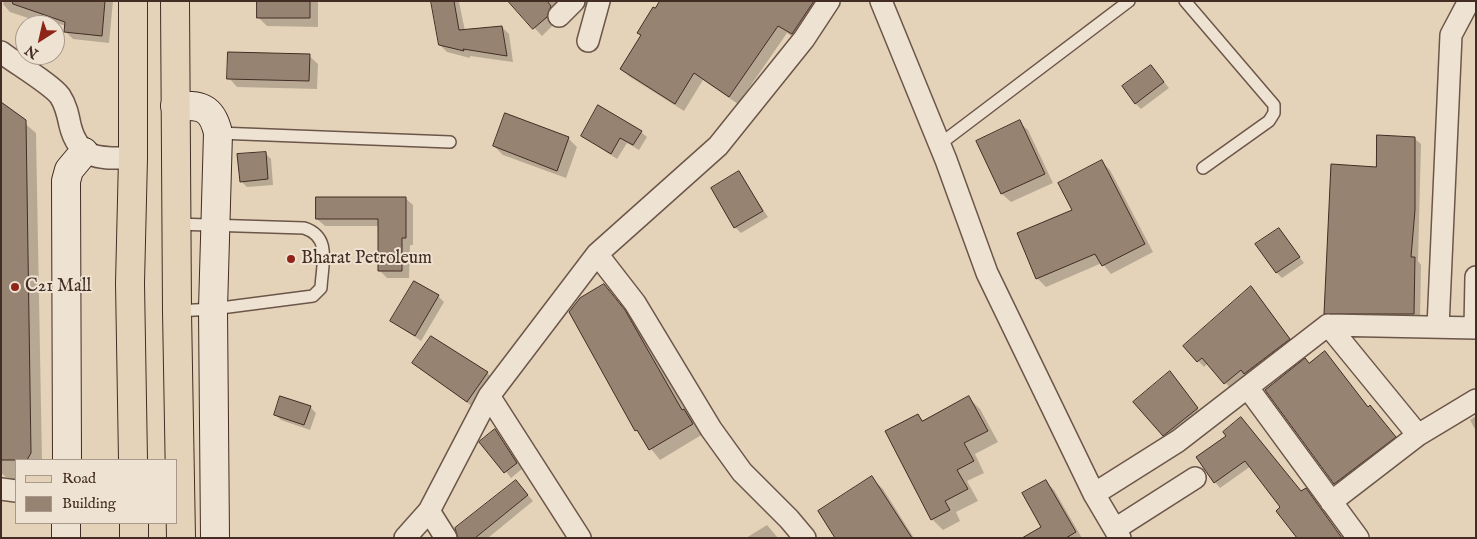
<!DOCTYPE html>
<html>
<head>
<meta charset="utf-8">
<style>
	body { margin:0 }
	#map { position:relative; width:1477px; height:539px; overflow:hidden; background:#e5d3b9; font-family:"IM FELL English",serif }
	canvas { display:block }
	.frame { position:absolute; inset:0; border:2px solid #422c24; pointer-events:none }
	.legend { position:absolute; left:15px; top:459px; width:162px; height:65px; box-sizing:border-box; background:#eee2d2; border:1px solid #a9998c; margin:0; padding:6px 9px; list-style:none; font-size:15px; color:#422c24 }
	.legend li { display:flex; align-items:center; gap:10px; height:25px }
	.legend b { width:25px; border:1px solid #a9998c }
	.north { position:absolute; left:15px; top:15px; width:50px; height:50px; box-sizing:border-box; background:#eee2d2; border:1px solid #a9998c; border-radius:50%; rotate:215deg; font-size:14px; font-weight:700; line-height:20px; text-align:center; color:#422c24 }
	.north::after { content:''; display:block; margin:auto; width:18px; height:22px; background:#8f2418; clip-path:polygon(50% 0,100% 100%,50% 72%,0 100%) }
</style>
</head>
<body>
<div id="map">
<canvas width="1477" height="539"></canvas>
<div class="frame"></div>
<ul class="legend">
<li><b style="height:6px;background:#e5d3b9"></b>Road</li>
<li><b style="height:14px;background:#978371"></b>Building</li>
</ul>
<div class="north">N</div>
</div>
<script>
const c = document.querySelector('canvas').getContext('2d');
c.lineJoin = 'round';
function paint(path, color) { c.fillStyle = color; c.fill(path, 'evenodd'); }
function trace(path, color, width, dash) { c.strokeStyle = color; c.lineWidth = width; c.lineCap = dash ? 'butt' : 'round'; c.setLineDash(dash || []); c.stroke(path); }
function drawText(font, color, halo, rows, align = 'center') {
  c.font = font + ' "IM FELL English",serif'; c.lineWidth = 4; c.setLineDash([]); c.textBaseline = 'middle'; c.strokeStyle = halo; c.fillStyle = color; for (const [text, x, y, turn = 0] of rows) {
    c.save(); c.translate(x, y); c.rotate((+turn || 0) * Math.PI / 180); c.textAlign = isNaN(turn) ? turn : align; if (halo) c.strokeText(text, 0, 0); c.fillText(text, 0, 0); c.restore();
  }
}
paint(new Path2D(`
	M4 1H113L109 43 73 39 66 32V26L41 18 40 22 10 12 3 4Z
	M258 1H318V27L267 26 258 17Z
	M433 1H464L459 2 465 31 502 27 509 34 513 62 470 56V58L447 52 440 45Z
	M519 1H571L554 24 542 36 514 6Z
	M798 1H822L800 42 787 33 738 104 703 80 684 111 630 77 621 69 642 36 639 33Z
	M309 56 318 64 317 89 237 87 229 78Z
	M1151 66 1169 88 1141 109 1135 103Z
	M1 103 36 133 42 460H16V480L6 477 1 473Z
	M1019 122 1028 130 1053 183 1011 202 1002 194 977 141Z
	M641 132 647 137 639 150 627 143 617 159 583 136Z
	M568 138 577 147 566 178 503 155 494 146Z
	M1414 138 1421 144 1418 261 1421 265 1420 320H1331L1325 313 1377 169Z
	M265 153 271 159 273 185 247 187 241 181Z
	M1102 162 1110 170 1153 252 1111 274 1102 263 1046 287 1037 278Z
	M739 173 768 217 741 233 735 227Z
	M405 198 413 205V245H410L409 278H387L379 270V226H325L317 219Z
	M1279 229 1304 263 1282 278 1277 273Z
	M604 286 635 322 689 415 703 434 660 460 636 430Z
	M1251 287 1295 345 1231 389 1208 363 1204 367 1185 347Z
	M438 296 444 302 421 341 392 321Z
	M1331 359 1369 408 1400 443 1341 489 1335 483 1310 365Z
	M414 363 487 373 493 378 473 407Z
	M1175 378 1202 414 1170 441 1164 435Z
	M969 398 980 409 998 442 975 454 984 473 967 481 978 501 956 512 960 521 943 530 932 519 918 416 924 421Z
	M310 407 316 413 310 430 281 420 275 414Z
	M1476 416V431L1470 420Z
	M495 430 522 469 511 478 482 441Z
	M1228 436 1302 492 1306 490 1342 538H1297L1282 508 1251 466 1220 488 1215 482Z
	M872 478 883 489 914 538H836Z
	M1045 481 1054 490 1082 538H1025L1043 527Z
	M521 487 533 501 488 538H460Z
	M767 525 778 538H746Z`), '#0003');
const building = new Path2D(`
	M13 1H105L102 36 64 32 65 22 13 4Z
	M257 1H310V18H257Z
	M431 1H454L459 30 502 26 507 56 463 49 464 51 439 45Z
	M508 1H547L551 6 547 17 533 29Z
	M660 1H814L792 34 778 26 729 97 694 73 675 104 620 69 641 35 637 33 653 7 655 8Z
	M228 52 310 54 309 81 227 79Z
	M1151 65 1164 82 1135 104 1122 86Z
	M1 102 26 120 31 453 27 460H1Z
	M598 105 642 131 633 145 620 138 611 154 581 136Z
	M505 113 569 137 557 171 493 146Z
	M1020 120 1045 174 1001 194 976 141Z
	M1377 135 1415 137V210L1411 257H1415L1414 314H1324L1331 164 1376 167Z
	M266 152 268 179 240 182 237 154Z
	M1102 160 1145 244 1102 266 1095 254 1036 279 1017 233 1072 210 1058 183Z
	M739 171 763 211 734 228 711 188Z
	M316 197H406V238H402V271H378V219H316Z
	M1279 228 1300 257 1276 273 1255 244Z
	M414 281 439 295 415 336 390 321Z
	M604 284 625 310 682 410 684 409 693 424 649 450 637 430 635 431 569 312 580 298Z
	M1251 286 1290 339 1244 374 1241 370 1224 384 1202 358 1197 362 1183 346Z
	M431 336 488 372 467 402 412 363Z
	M1325 351 1368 407 1370 405 1396 437 1334 484 1265 390 1305 358 1309 363Z
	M1170 371 1198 408 1163 436 1133 402Z
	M280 396 311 406 304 425 274 415Z
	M969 396 988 431 964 443 974 461 957 470 968 489 945 501 950 510 931 520 885 431 918 414 922 421Z
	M1241 417 1301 491 1306 488 1342 538H1297L1276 511 1280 507 1245 461 1214 483 1196 457 1226 436 1223 432Z
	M495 429 517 463 504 473 479 442Z
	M872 476 903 524 912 538H835L818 511Z
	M516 480 528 495 475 538H458L455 528Z
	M1046 480 1076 532 1066 538H1022L1041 527 1022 493Z`);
paint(building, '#978371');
trace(building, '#422c24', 1);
const lane = new Path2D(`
	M1185 1 1274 105V113L1269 121 1203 168
	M218 133 450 142
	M940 144 1129 1
	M176 224 304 228C332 237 322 264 321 288L313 296 213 309 177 311`);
const street = new Path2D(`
	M881 1 946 160 987 273 1094 494 1120 538
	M559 16 574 1
	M588 41 599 1
	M1 52C15 63 51 84 60 96 66 105 68 115 70 125 79 162 102 158 133 158
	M597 254 635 303 711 429 742 472 789 519 805 538
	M1328 325 1418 435 1476 400
	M1438 327 1451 35 1469 1
	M1475 328 1476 277
	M1248 388 1358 538
	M489 396 580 538
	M1 489 16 491
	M1094 494 1178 441 1328 325 1476 328
	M1331 502 1418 435
	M429 511 446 538
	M1115 529 1195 478
	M405 538 429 511 489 396 597 254 718 146 804 39 829 1`);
const secondary = new Path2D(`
	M175 106C200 105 212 106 218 133L213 309 215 538
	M67 460 66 181 69 170 84 152
	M66 538V523`);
const primary = new Path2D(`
	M133 1V158L130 283 133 460
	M175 1 177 311 181 538
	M134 523V538`);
trace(lane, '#6b5649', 14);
trace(street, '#6b5649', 24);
trace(secondary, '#422c24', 30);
trace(primary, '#422c24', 30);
trace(lane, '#eee2d2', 11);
trace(street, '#eee2d2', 21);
trace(secondary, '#eee2d2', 28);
trace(primary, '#e5d3b9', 28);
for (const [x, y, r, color] of [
	[291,259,5,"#8f2418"],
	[15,287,5,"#8f2418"]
]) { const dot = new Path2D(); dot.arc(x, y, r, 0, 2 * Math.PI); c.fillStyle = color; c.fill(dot); trace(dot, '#eee2d2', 2); }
drawText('18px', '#422c24', '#eee2d2', [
	["Bharat Petroleum",301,259],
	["C21 Mall",25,287]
], 'left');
</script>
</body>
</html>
